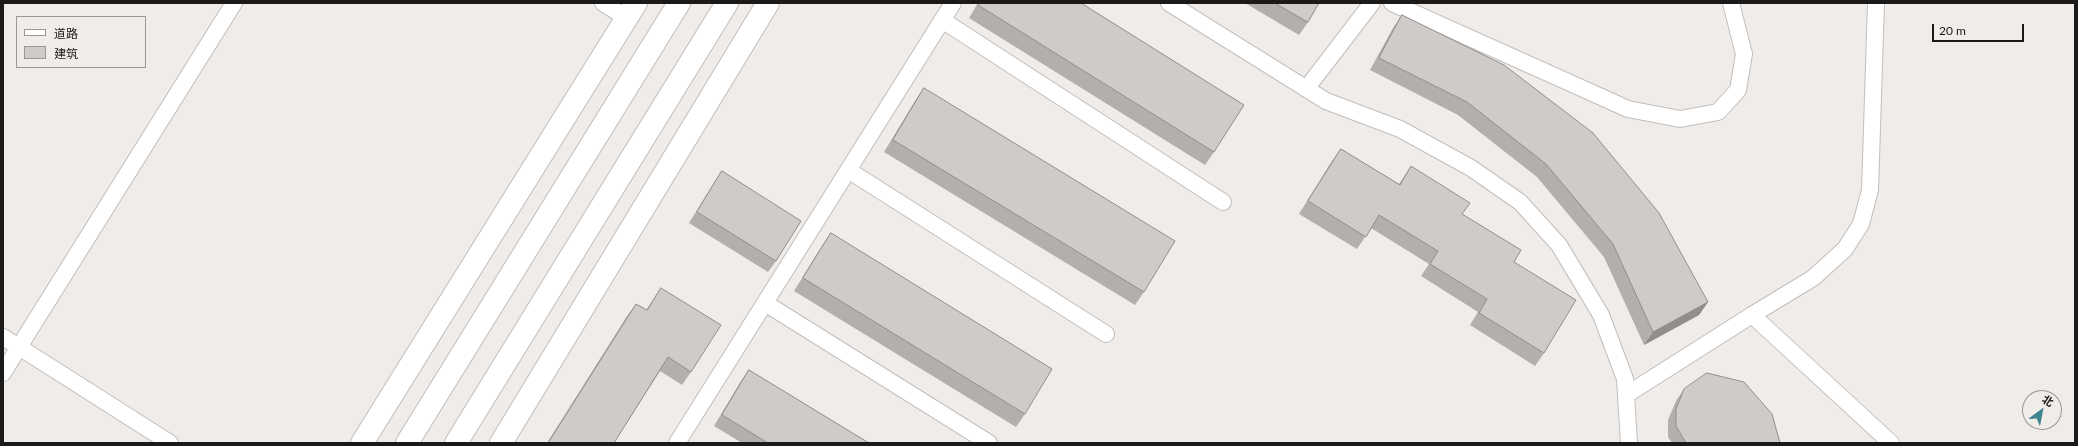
<!DOCTYPE html>
<html>
<head>
<meta charset="utf-8">
<style>
	body { margin:0 }
	#map { position:relative; width:2078px; height:446px; overflow:hidden; background:#f0ecea; font-family:Lato,"Noto Sans SC",sans-serif }
	canvas { display:block }
	.frame { position:absolute; inset:0; border:4px solid #1b1a19; pointer-events:none }
	.legend { position:absolute; left:16px; top:16px; width:130px; height:52px; box-sizing:border-box; background:#f0ecea; border:1px solid #9b9896; margin:0; padding:5px 7px; list-style:none; font-size:12px; color:#1b1a19 }
	.legend li { display:flex; align-items:center; gap:8px; height:20px }
	.legend b { width:20px; border:1px solid #9b9896 }
	.north { position:absolute; left:2022px; top:390px; width:40px; height:40px; box-sizing:border-box; background:#f0ecea; border:1px solid #9b9896; border-radius:50%; rotate:32deg; font-size:11px; font-weight:700; line-height:16px; text-align:center; color:#1b1a19 }
	.north::after { content:''; display:block; margin:auto; width:14px; height:18px; background:#3e858d; clip-path:polygon(50% 0,100% 100%,50% 72%,0 100%) }
	.scale { position:absolute; left:1932px; top:24px; width:92px; height:18px; box-sizing:border-box; border:2px solid #1b1a19; border-top:0; padding-left:5px; font-size:12px; line-height:14px; white-space:nowrap; color:#1b1a19; -webkit-text-stroke:3px #f0ecea; paint-order:stroke }
</style>
</head>
<body>
<div id="map">
<canvas width="2078" height="446"></canvas>
<div class="frame"></div>
<ul class="legend">
<li><b style="height:5px;background:#fff"></b>道路</li>
<li><b style="height:11px;background:#cfcbc9"></b>建筑</li>
</ul>
<div class="north">北</div>
<div class="scale">20 m</div>
</div>
<script>
const c = document.querySelector('canvas').getContext('2d');
c.lineJoin = 'round';
function trace(path, color, width, dash) { c.strokeStyle = color; c.lineWidth = width; c.lineCap = dash ? 'butt' : 'round'; c.setLineDash(dash || []); c.stroke(path); }
function paint(path, color) { c.fillStyle = color; c.fill(path, 'evenodd'); }
const lane = new Path2D(`
	M603 3 627 18
	M1169 3 1326 101 1400 129 1471 168 1520 202 1559 245 1601 315 1625 379 1629 443
	M1392 3 1628 109 1680 119 1718 112 1738 90 1744 54 1731 3
	M942 20 1223 202
	M1306 89 1372 3
	M848 170 1106 334
	M765 303 989 443
	M1752 315 1813 278 1845 249 1861 224 1870 190 1876 3
	M3 337 19 347 3 373
	M1626 395 1752 315 1891 443
	M170 443 19 347 234 3
	M677 443 953 3`);
const street = new Path2D(`
	M362 443 636 3
	M501 443 768 3`);
const secondary = new Path2D(`
	M407 443 679 3
	M456 443 727 3`);
trace(lane, '#c2bebb', 18);
trace(street, '#c2bebb', 24);
trace(secondary, '#c2bebb', 24);
trace(lane, '#fff', 16);
trace(street, '#fff', 22);
trace(secondary, '#fff', 22);
paint(new Path2D(`
	M978 3H1081L1214 152 1205 165 969 18Z
	M1245 3H1319L1308 22 1299 35Z
	M1402 15 1708 302 1699 315 1644 345 1604 257 1537 177 1458 115 1370 70 1393 28Z
	M924 88 1144 292 1135 305 884 152 915 101Z
	M1341 149 1399 184 1411 166 1514 262 1544 353 1535 366 1470 325 1478 312 1421 276 1429 264 1371 228 1357 249 1299 214 1332 161Z
	M722 171 776 261 768 272 689 223 714 183Z
	M831 233 1025 414 1016 427 794 291 822 246Z
	M661 288 691 372 682 385 660 371 614 443H547L627 316 636 304 646 310Z
	M749 370 869 443H742L714 426 741 381Z
	M1684 389 1780 443H1672L1668 437V420L1676 401Z`), '#b2afad');
paint(new Path2D(`
	M1708 302 1699 315 1644 345 1653 332Z`), '#918e8d');
const building = new Path2D(`
	M979 3H1081L1244 105 1214 152 978 5Z
	M1275 3H1319L1308 22Z
	M1402 15 1504 65 1593 133 1659 213 1708 302 1653 332 1613 244 1546 164 1467 102 1379 58Z
	M924 88 1175 241 1144 292 893 140Z
	M1341 149 1400 185 1411 166 1470 203 1462 214 1521 250 1514 262 1576 300 1544 353 1479 313 1487 299 1430 264 1438 251 1379 215 1366 237 1308 201Z
	M722 171 801 221 776 261 697 212Z
	M831 233 1052 369 1025 414 803 278Z
	M661 288 721 325 691 372 668 357 614 443H548L636 304 647 310Z
	M749 370 869 443H768L722 415Z
	M1707 373 1744 382 1772 414 1780 443H1686L1676 426V409L1684 389Z`);
paint(building, '#cfcbc9');
trace(building, '#918e8d', 1);
</script>
</body>
</html>
